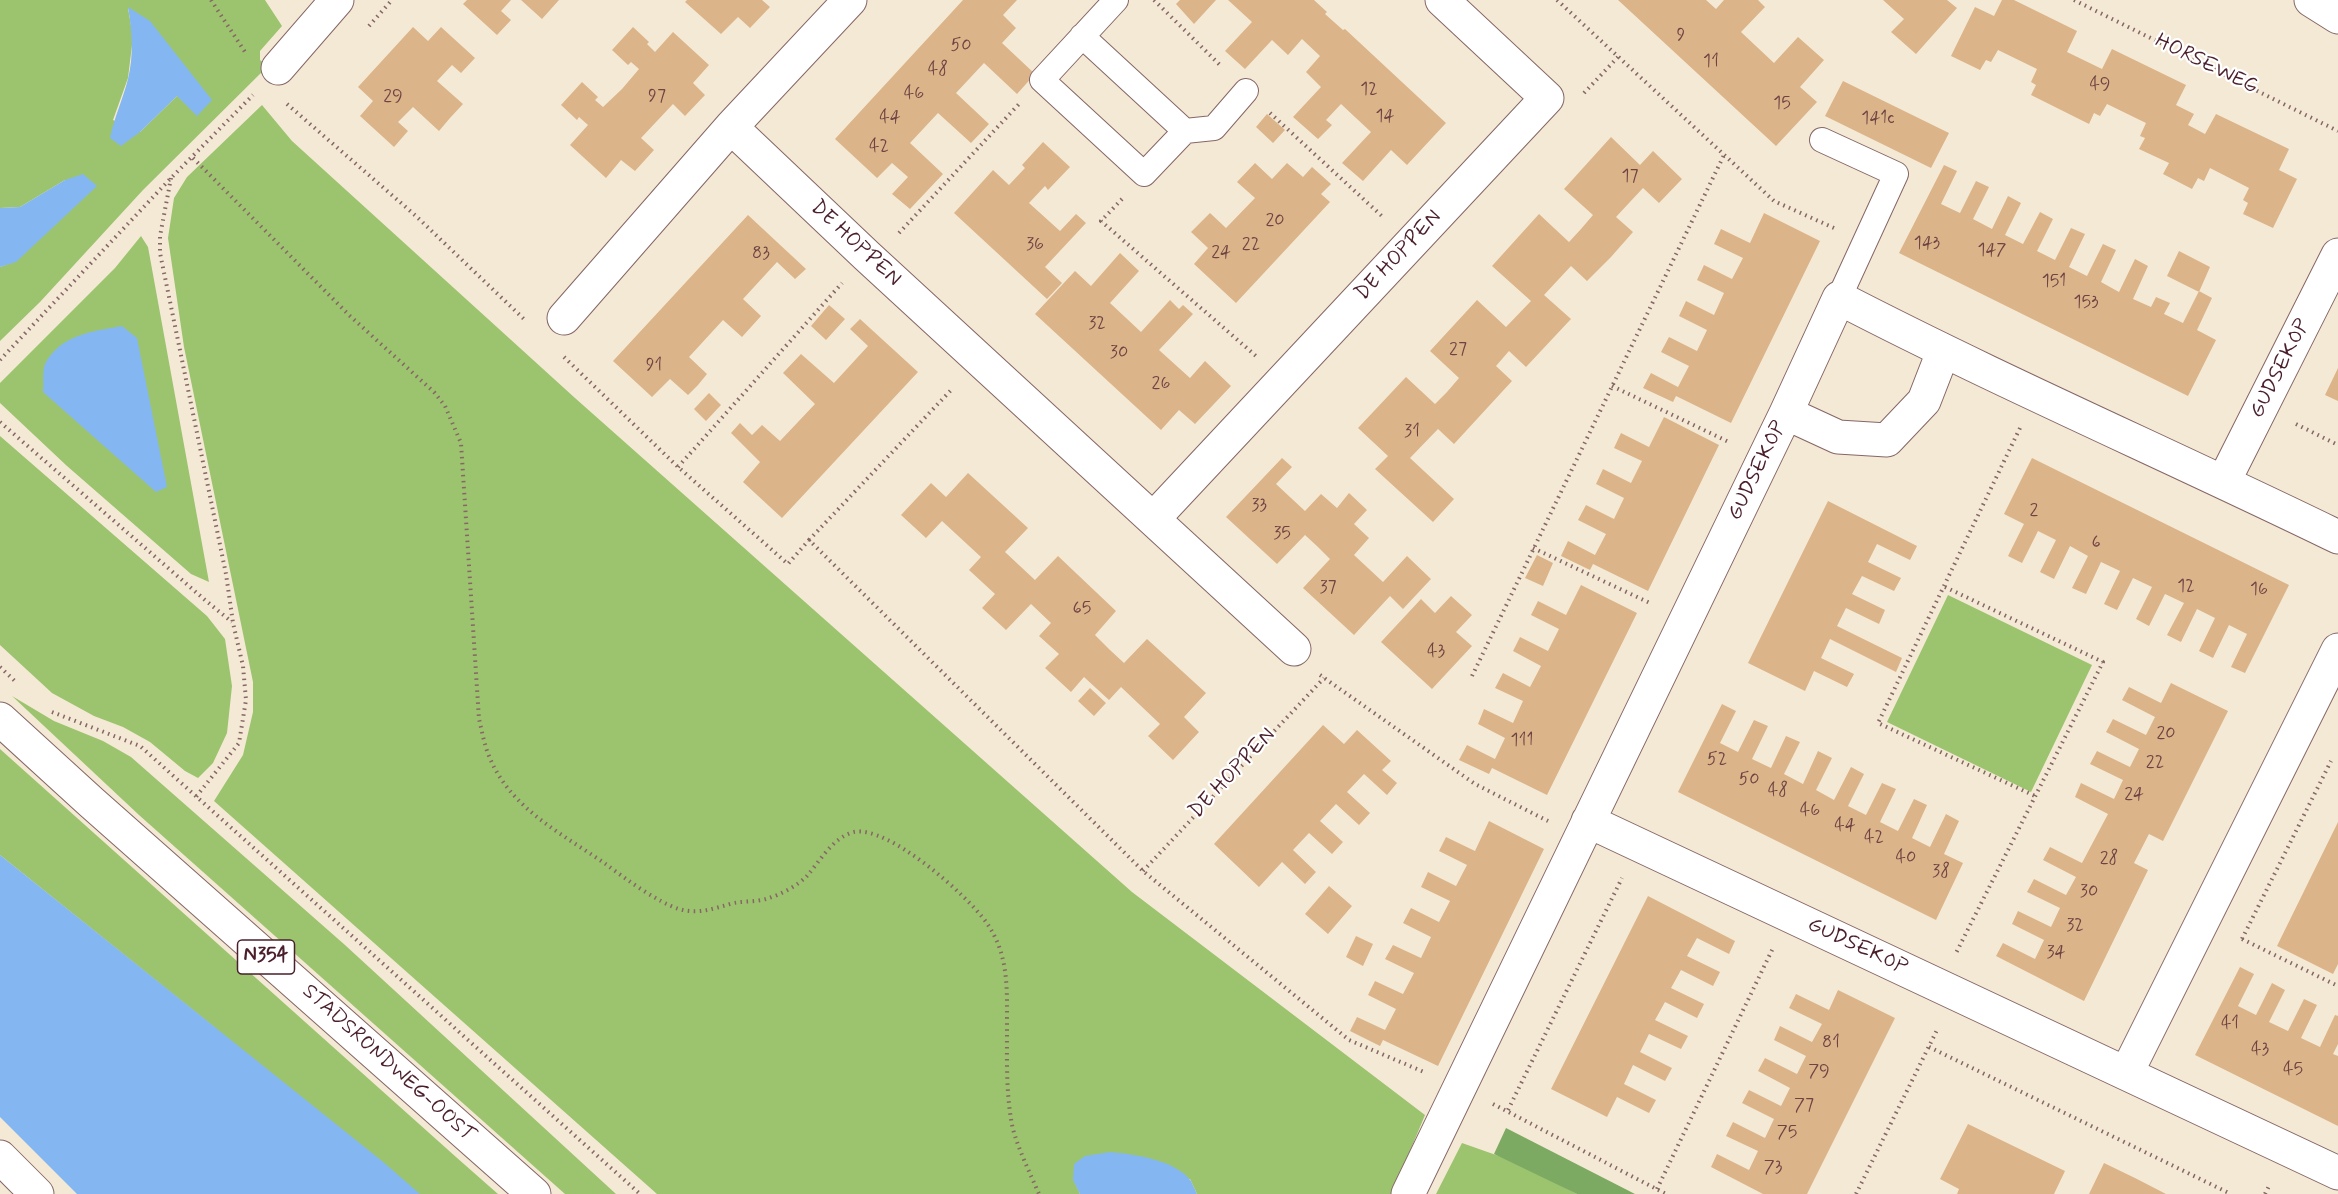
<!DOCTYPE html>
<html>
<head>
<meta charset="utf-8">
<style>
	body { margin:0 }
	canvas { display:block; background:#f4e9d4 }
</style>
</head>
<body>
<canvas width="2338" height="1194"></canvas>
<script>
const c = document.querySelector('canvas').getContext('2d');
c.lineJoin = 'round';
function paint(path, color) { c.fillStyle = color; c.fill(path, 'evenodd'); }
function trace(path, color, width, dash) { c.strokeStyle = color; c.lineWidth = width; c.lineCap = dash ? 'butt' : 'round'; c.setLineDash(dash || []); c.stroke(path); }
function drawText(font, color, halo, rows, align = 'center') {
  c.font = font + ' Mynerve,sans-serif'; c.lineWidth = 4.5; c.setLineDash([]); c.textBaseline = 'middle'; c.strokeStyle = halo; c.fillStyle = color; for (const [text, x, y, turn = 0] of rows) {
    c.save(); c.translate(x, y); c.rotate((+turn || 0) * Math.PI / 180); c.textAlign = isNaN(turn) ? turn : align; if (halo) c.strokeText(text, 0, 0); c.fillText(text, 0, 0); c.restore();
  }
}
paint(new Path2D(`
	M0 0H265L282 26 260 51V60L268 66 143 190 40 302 0 341V267L16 261 96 186 65 180 20 207 0 208ZM128 8 177 96 140 132 113 120 128 78 133 37Z
	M262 105 292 141 575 398 1132 892 1425 1115 1392 1194H1197L1190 1179 1074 1180 1080 1194H657L214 801 243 755 253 712V682L184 347 168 238 174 198 187 177Z
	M141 236 148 247 209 582 191 574 67 466 0 403V383L115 268Z
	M0 436 207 616 225 639 232 686 227 733 213 763 198 778 185 771 150 742 123 727 94 716 52 693 0 645Z
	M1948 595 2092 665 2031 792 1887 722Z
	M12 696 54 721 103 741 131 757 345 945 616 1194H565L139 815Z
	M0 749 456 1157 498 1194H363L214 1027 0 855Z
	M1462 1143 1513 1161 1577 1194H1436Z`), '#9cc46f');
paint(new Path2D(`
	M1506 1128 1635 1194H1577L1494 1154Z`), '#7daa62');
paint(new Path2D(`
	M128 7 150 21 212 100 197 116 177 96 140 132 121 146 110 138C114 118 123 99 128 79 134 55 132 31 128 7Z
	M83 174 97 186 16 262 0 267V208L20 207 65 180Z
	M122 326 137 338 167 487 156 492 43 392C44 384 42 371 45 364 60 335 93 331 122 326Z
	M0 855 382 1161 420 1194H77L0 1117Z
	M1110 1152C1134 1154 1176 1160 1191 1181 1193 1185 1195 1190 1197 1194H1080L1073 1180 1074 1164 1085 1156Z`), '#84b7f1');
paint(new Path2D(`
	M467 0H511L501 11 511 20 497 35 463 4Z
	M521 0H559L542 19Z
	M687 0H762L770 7 750 28 738 17 721 34 685 2Z
	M963 0H1017L1003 15 1016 28 1002 43 1035 74 1017 94 984 63 956 93 989 124 971 143 938 113 910 143 943 174 910 209 892 194 908 177 892 163 877 178 835 139Z
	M1180 0H1216L1194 24 1176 4Z
	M1228 0H1314L1327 12 1325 14 1343 30 1345 29 1446 123 1407 165 1391 150 1363 181 1342 163 1371 132 1341 104 1326 120 1332 125 1318 139 1293 117 1321 87 1306 72 1320 56 1302 39 1288 55 1272 40 1245 69 1225 51 1252 22Z
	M1618 0H1706L1716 9 1724 0H1758L1765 7 1741 32 1774 63 1798 37 1824 60 1800 87 1817 102 1776 146Z
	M1883 0H1947L1957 8 1916 54 1891 32 1904 19Z
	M2002 0H2014L2077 31 2067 52 2102 69 2112 49 2186 85 2176 105 2194 114 2188 125 2205 134 2216 114 2289 149 2279 170 2297 179 2273 228 2243 214 2248 203 2243 200 2249 188 2210 168 2204 181 2198 178 2192 189 2163 174 2169 163 2139 149 2145 138 2140 136 2146 123 2107 104 2100 116 2094 113 2089 124 2031 95 2036 85 2031 82 2037 69 1998 50 1991 62 1986 60 1980 70 1951 56 1975 7 1994 16Z
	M413 27 428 41 441 27 475 58 461 73 452 65 437 81 463 104 450 118 439 131 413 107 398 122 408 131 394 147 360 116 373 101 358 87Z
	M633 27 649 42 647 44 655 52 673 32 709 65 693 83 705 95 685 116 673 104 641 138 654 150 635 171 621 160 606 178 570 145 588 125 579 117 577 120 561 105 582 82 598 97 595 100 603 107 622 89 639 69 631 62 628 65 612 50Z
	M1843 81 1949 133 1931 168 1825 116Z
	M1267 114 1285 130 1273 143 1256 127Z
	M1611 137 1640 165 1653 151 1682 179 1659 203 1643 188 1616 217 1633 232 1611 257 1587 281 1571 266 1544 295 1571 319 1526 367 1509 351 1496 366 1512 381 1454 444 1438 429 1410 458 1454 499 1433 522 1375 469 1388 456 1358 428 1406 377 1435 404 1447 392 1459 378 1430 351 1477 300 1506 327 1531 301 1492 266 1539 214 1569 242 1581 229 1593 215 1564 189Z
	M1043 142 1070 167 1048 190 1045 186 1029 203 1060 231 1076 214 1086 223 1045 267 1062 283 1047 299 954 213 993 170 1009 185 1025 168 1022 165Z
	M1255 163 1272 179 1287 163 1303 177 1312 167 1331 184 1321 194 1330 202 1236 303 1194 264 1208 248 1191 232 1210 213 1226 228 1255 198 1237 182Z
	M1944 165 1957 171 1941 204 1960 213 1976 181 1989 187 1973 219 1992 229 2008 196 2021 203 2005 235 2023 244 2040 212 2053 219 2037 251 2055 260 2071 228 2085 234 2069 267 2087 276 2103 244 2116 250 2101 282 2119 292 2135 259 2148 266 2133 299 2151 307 2156 297 2170 303 2164 314 2183 323 2199 291 2212 298 2197 330 2216 340 2188 396 1899 253Z
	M1764 213 1820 241 1731 423 1676 396 1673 402 1643 388 1651 373 1678 387 1689 366 1661 352 1669 337 1697 351 1707 330 1679 316 1686 301 1714 315 1724 293 1697 280 1704 265 1732 279 1743 258 1714 244 1721 229 1750 243Z
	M748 215 806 269 795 279 777 262 743 299 761 316 742 337 723 320 689 357 707 374 698 385 688 395 670 379 652 397 613 361Z
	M2179 251 2210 267 2199 292 2167 276Z
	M1120 253 1139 271 1110 303 1141 332 1170 300 1179 309 1183 305 1193 314 1159 350 1190 378 1205 361 1231 386 1195 424 1179 410 1161 430 1035 314 1075 271 1091 286Z
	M829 305 845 319 826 340 811 326Z
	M860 319 918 372 782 518 743 482 760 462 731 433 740 423 752 435 762 425 780 441 815 404 783 373 801 354 834 383 868 346 850 329Z
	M2338 368V401L2325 395Z
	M709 393 721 405 706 421 694 409Z
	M1664 417 1719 445 1648 591 1593 564 1590 570 1561 556 1568 541 1595 555 1606 534 1578 520 1586 505 1614 519 1624 498 1596 484 1603 469 1631 483 1642 461 1614 448 1621 433 1649 447Z
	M1282 458 1292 467 1276 484 1305 511 1321 494 1337 508 1349 493 1367 510 1354 524 1369 538 1354 555 1383 582 1407 556 1431 579 1403 609 1390 596 1354 635 1303 588 1330 559 1318 547 1305 535 1277 564 1226 517Z
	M2032 458 2289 585 2245 673 2231 667 2247 634 2229 625 2213 658 2199 651 2215 618 2197 609 2181 642 2167 635 2184 603 2165 594 2149 626 2136 619 2152 587 2133 578 2117 610 2104 604 2120 571 2101 562 2086 594 2072 588 2088 556 2070 546 2054 579 2040 572 2056 540 2038 531 2022 563 2008 556 2024 524 2004 514Z
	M968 473 1028 528 1005 552 1035 580 1058 556 1116 611 1095 635 1110 650 1124 663 1147 639 1206 693 1184 717 1199 732 1173 760 1148 736 1160 724 1121 687 1109 700 1084 677 1071 692 1045 668 1059 654 1039 636 1051 623 1031 604 1006 630 982 608 995 594 969 570 981 557 942 521 926 538 901 515 931 483 946 497Z
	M1828 501 1917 546 1910 560 1877 544 1868 562 1901 578 1894 591 1862 576 1852 594 1885 610 1879 624 1846 608 1837 626 1902 658 1896 672 1830 639 1821 658 1854 674 1847 687 1814 671 1805 691 1748 663Z
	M1537 555 1553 563 1543 586 1525 578Z
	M1581 585 1637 613 1547 795 1492 768 1489 774 1459 760 1467 745 1495 759 1505 738 1478 724 1484 709 1513 723 1523 701 1495 688 1503 673 1530 687 1541 666 1513 651 1520 637 1548 651 1559 629 1531 615 1538 601 1566 615Z
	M1451 596 1472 615 1456 632 1472 646 1432 689 1381 642 1421 599 1435 613Z
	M2171 683 2228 711 2163 841 2149 834 2134 863 2148 870 2084 1001 1996 956 2003 943 2035 959 2044 940 2012 924 2018 911 2051 927 2060 908 2027 892 2034 879 2066 895 2076 877 2043 860 2050 847 2082 863 2108 814 2075 797 2081 783 2114 799 2123 780 2090 764 2097 751 2130 767 2139 749 2106 732 2113 719 2146 735 2155 717 2122 700 2129 687 2161 703Z
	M1090 688 1106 703 1094 716 1078 701Z
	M1722 704 1736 711 1720 743 1738 752 1754 720 1768 726 1752 759 1771 768 1786 736 1800 742 1784 774 1803 784 1818 751 1832 758 1816 790 1834 800 1851 767 1864 774 1848 806 1866 815 1882 783 1896 789 1880 822 1898 831 1914 799 1927 805 1912 838 1930 847 1946 814 1959 821 1944 854 1963 863 1936 920 1678 792Z
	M1323 725 1344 744 1357 730 1391 761 1382 770 1397 783 1387 795 1364 774 1347 792 1370 813 1359 825 1336 804 1320 821 1343 842 1332 854 1309 833 1293 850 1316 872 1305 884 1282 862 1259 887 1214 844Z
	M1489 821 1544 849 1438 1066 1383 1040 1380 1046 1350 1031 1357 1017 1385 1030 1396 1009 1368 995 1375 981 1403 994 1414 973 1385 959 1393 945 1421 958 1431 937 1403 923 1411 908 1439 922 1450 901 1421 887 1428 872 1456 886 1467 865 1439 851 1446 837 1475 851Z
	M2338 822V964L2333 974 2277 946Z
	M1329 886 1352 906 1328 934 1305 914Z
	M1648 896 1735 941 1729 954 1697 938 1687 956 1720 972 1713 986 1681 970 1671 988 1704 1004 1697 1018 1665 1002 1655 1020 1688 1036 1681 1049 1649 1034 1640 1052 1672 1068 1665 1081 1633 1065 1624 1084 1656 1100 1649 1113 1617 1097 1607 1117 1551 1089Z
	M1356 936 1373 944 1363 966 1346 957Z
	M2240 967 2254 974 2238 1006 2256 1015 2272 983 2285 990 2269 1022 2288 1031 2304 999 2317 1005 2301 1038 2320 1047 2335 1015 2338 1016V1044L2333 1054 2338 1056V1126L2195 1055Z
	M1838 990 1895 1018 1807 1194H1763L1711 1167 1717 1154 1749 1170 1758 1151 1726 1136 1733 1122 1765 1138 1774 1119 1742 1103 1749 1090 1781 1106 1790 1088 1758 1071 1765 1058 1797 1074 1806 1056 1774 1040 1780 1026 1812 1042 1822 1024 1789 1008 1796 994 1829 1010Z
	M1968 1124 2065 1171 2054 1194H1957L1959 1189 1940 1179Z
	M2104 1163 2137 1179 2166 1194H2089Z`), '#dcb48a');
const service = new Path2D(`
	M1082 36 1185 131 1144 174 1042 80 1116 0
	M1185 131 1214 128 1246 91
	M1822 140 1896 174 1839 298`);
const minor = new Path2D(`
	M2311 0 2338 17
	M278 68 337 0
	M731 127 867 256 1294 649
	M564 318 731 127 850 0
	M1786 413 1838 437 1887 440 1924 401 1943 352
	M2224 481 2338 255
	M1153 519 1547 98 1442 0
	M1588 821 2338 1173
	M2127 1072 2338 650
	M0 1157 37 1194
	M1408 1194 1786 413 1839 298C2003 383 2172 456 2338 537`);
const primary = new Path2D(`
	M0 719 91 802 534 1194`);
trace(service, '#866666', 26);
trace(minor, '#866666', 35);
trace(primary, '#866666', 35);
trace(new Path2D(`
	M211 0 245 52
	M1154 0 1222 67
	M1557 0 1774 201 1834 228
	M2074 0 2338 131
	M369 26 392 0
	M1584 93 1618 57
	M287 104 416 216 526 321
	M1270 113 1384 218
	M193 158 350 316 434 392 445 406 461 443 479 719C482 731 484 744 489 756 510 809 563 834 607 865 626 879 657 902 679 909 700 915 714 908 734 903 744 901 756 902 766 899 780 895 797 886 807 876 820 861 833 837 854 832 888 825 967 895 986 922 1009 954 1007 988 1007 1026 1007 1056 1006 1089 1011 1119 1014 1141 1030 1173 1039 1194
	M171 178 160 236V253L226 574 233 623 243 666 246 700 239 743 195 798
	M1122 199 1101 221 1256 356
	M899 233 1019 104
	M564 357 678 467 788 564 809 540 1143 871 1349 1040 1424 1072
	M0 360 171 178 253 95
	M1612 386 1731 443
	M0 422 205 600 232 622
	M2296 424 2338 445
	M2020 428 1878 723 2035 796
	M678 467 842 283
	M809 540 953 388
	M1533 548 1652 604
	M1945 587 2103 662 1956 953
	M0 667 17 683
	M1320 675 1475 784 1548 821
	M1472 676 1724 155
	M52 712 140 746 640 1194
	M1143 871 1324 678
	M2242 939 2331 761
	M2242 939 2338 986
	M1929 1047 2231 1194
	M1493 1104 1666 1194
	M1508 1110 1622 878
	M1657 1189 1773 948
	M1856 1194 1938 1028
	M2265 1194 2270 1184`), '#866666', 4, [1.5, 4.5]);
trace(service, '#fff', 24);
trace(minor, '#fff', 33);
trace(primary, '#fff', 33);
drawText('18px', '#6e4443', null, [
	["9",1681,36],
	["50",961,46],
	["11",1711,62],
	["48",938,70],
	["49",2100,85],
	["12",1369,90],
	["46",914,94],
	["29",393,97],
	["97",657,97],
	["15",1782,104],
	["14",1385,117],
	["44",890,118],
	["141c",1878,119],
	["42",879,147],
	["17",1630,177],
	["20",1275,221],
	["143",1927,244],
	["36",1035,245],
	["22",1251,245],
	["147",1992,251],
	["24",1221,253],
	["83",761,254],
	["151",2054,282],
	["153",2086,303],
	["32",1097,324],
	["27",1458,350],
	["30",1119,353],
	["91",654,366],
	["26",1161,384],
	["31",1412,432],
	["33",1259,506],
	["2",2034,511],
	["35",1282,534],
	["6",2096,543],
	["12",2186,587],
	["37",1328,588],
	["16",2259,590],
	["65",1082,609],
	["43",1436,652],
	["20",2166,734],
	["111",1522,741],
	["52",1717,760],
	["22",2155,763],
	["50",1749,780],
	["48",1778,791],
	["24",2134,795],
	["46",1810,811],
	["44",1845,826],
	["42",1874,838],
	["40",1906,858],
	["28",2109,859],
	["38",1941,872],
	["30",2089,892],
	["32",2075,926],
	["34",2056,953],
	["41",2230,1024],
	["81",1831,1043],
	["43",2260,1050],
	["45",2293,1070],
	["79",1819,1072],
	["77",1804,1106],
	["75",1787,1133],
	["73",1773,1168]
]);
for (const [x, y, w] of [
	[266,957,57]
]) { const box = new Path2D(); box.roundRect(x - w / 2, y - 17, w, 34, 4.5); c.fillStyle = '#fff'; c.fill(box); trace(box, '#4a1f2b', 1.5); }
drawText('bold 20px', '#4a1f2b', null, [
	["N354",266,957]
]);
drawText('21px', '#4a1f2b', '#fff', [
	["HORSEWEG",2206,65,26],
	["DE HOPPEN",855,244,43],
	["DE HOPPEN",1399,256,-47],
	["GUDSEKOP",2281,369,-63],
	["GUDSEKOP",1758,471,-64],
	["DE HOPPEN",1233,774,-47],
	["GUDSEKOP",1857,947,25],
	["STADSRONDWEG-OOST",388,1064,42]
]);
</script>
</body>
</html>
